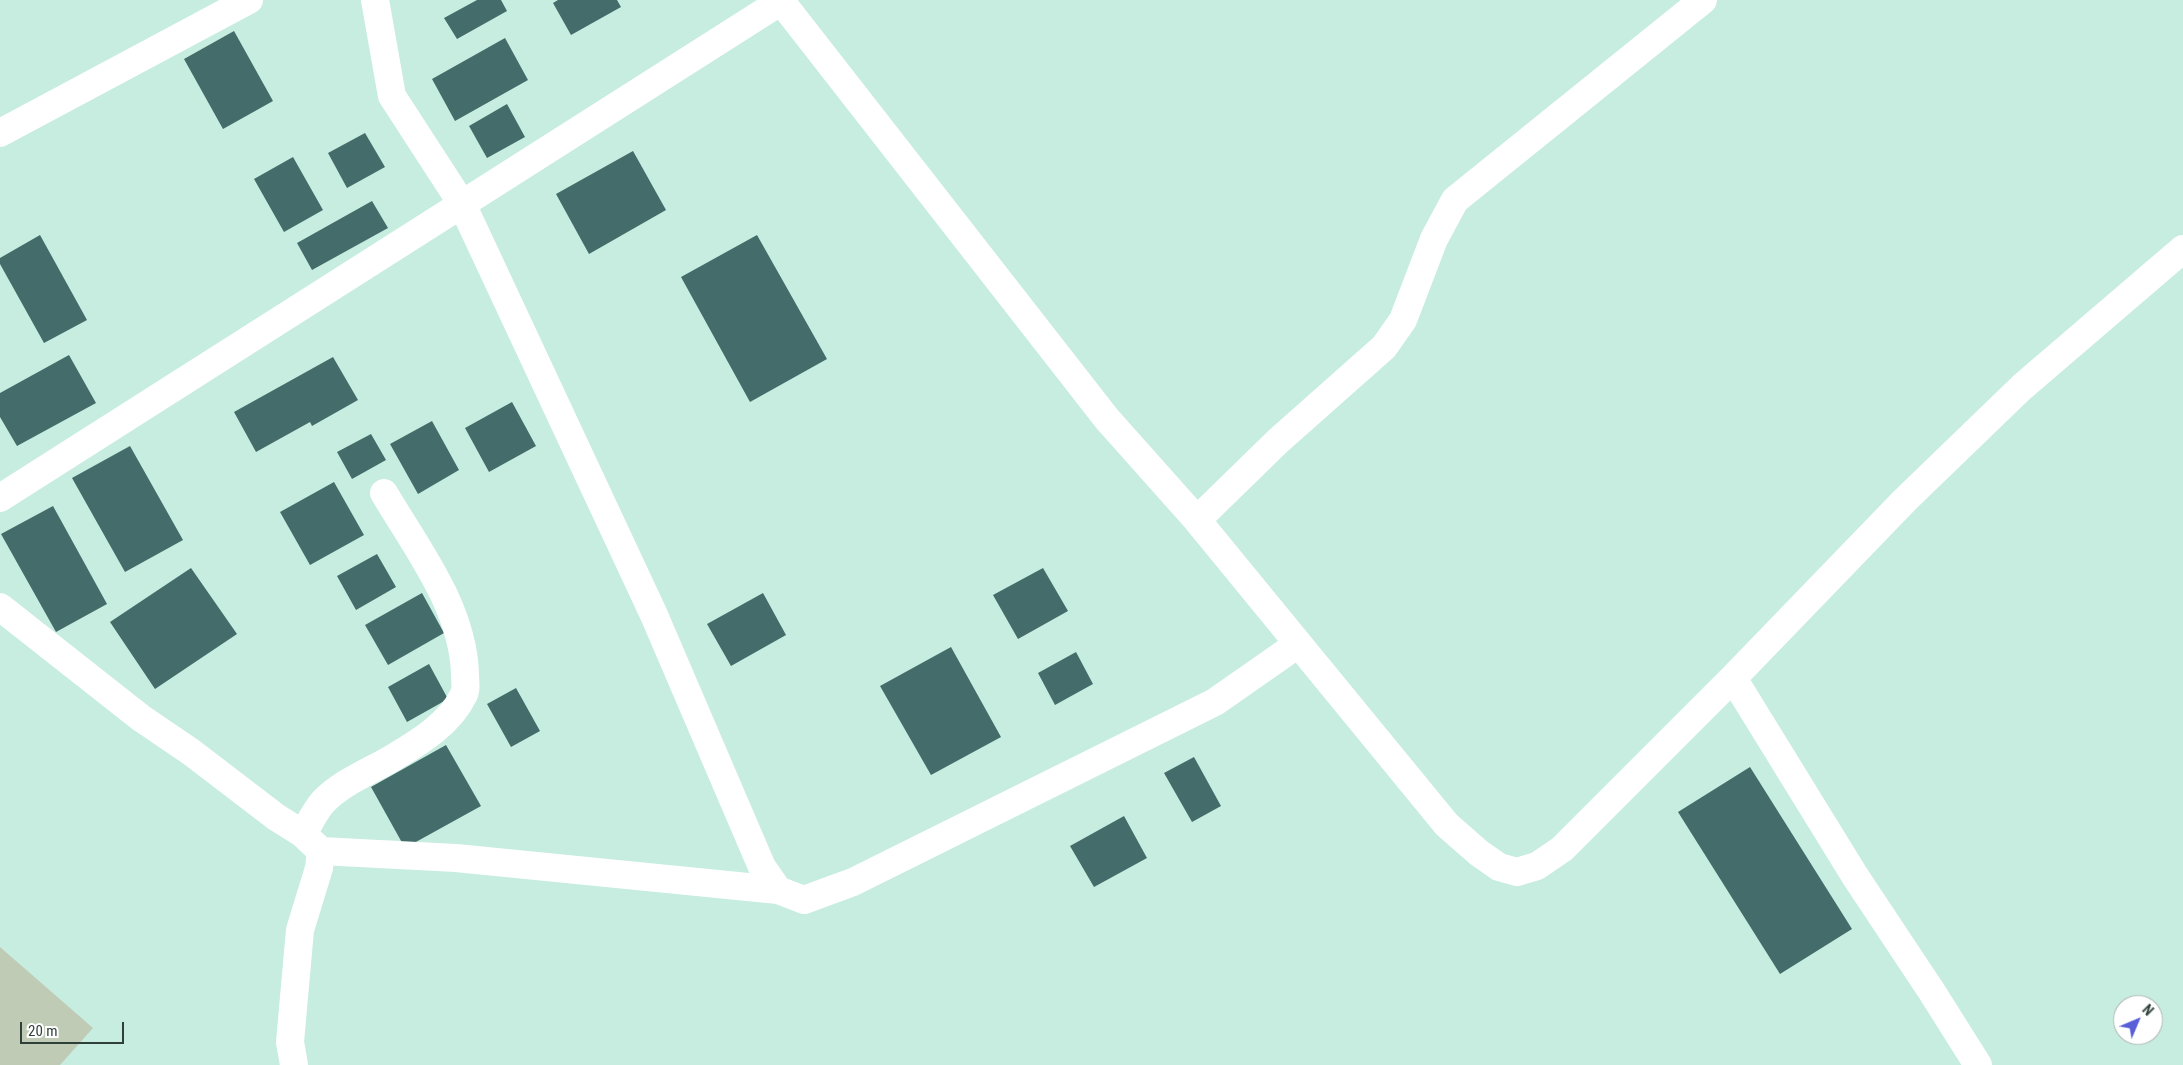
<!DOCTYPE html>
<html>
<head>
<meta charset="utf-8">
<style>
	body { margin:0 }
	#map { position:relative; width:2183px; height:1065px; overflow:hidden; background:#c6eddf; font-family:"Roboto Condensed",sans-serif }
	canvas { display:block }
	.north { position:absolute; left:2113px; top:995px; width:50px; height:50px; box-sizing:border-box; background:#fff; border:1px solid #acb2b0; border-radius:50%; rotate:45deg; font-size:14px; font-weight:700; line-height:20px; text-align:center; color:#2f3f39 }
	.north::after { content:''; display:block; margin:auto; width:18px; height:22px; background:#585fd7; clip-path:polygon(50% 0,100% 100%,50% 72%,0 100%) }
	.scale { position:absolute; left:20px; top:1022px; width:104px; height:22px; box-sizing:border-box; border:2px solid #2f3f39; border-top:0; padding-left:6px; font-size:15px; line-height:18px; white-space:nowrap; color:#2f3f39; -webkit-text-stroke:4px #fff; paint-order:stroke }
</style>
</head>
<body>
<div id="map">
<canvas width="2183" height="1065"></canvas>
<div class="north">N</div>
<div class="scale">20 m</div>
</div>
<script>
const c = document.querySelector('canvas').getContext('2d');
c.lineJoin = 'round';
function paint(path, color) { c.fillStyle = color; c.fill(path, 'evenodd'); }
function trace(path, color, width, dash) { c.strokeStyle = color; c.lineWidth = width; c.lineCap = dash ? 'butt' : 'round'; c.setLineDash(dash || []); c.stroke(path); }
paint(new Path2D(`
	M0 947 93 1028 60 1065H0Z`), '#c0cbb6');
paint(new Path2D(`
	M477 0H501L507 11 457 39 444 18Z
	M558 0H617L621 7 571 35 553 3Z
	M234 31 273 101 223 129 184 59Z
	M505 38 528 80 455 121 432 79Z
	M507 104 525 137 487 158 469 126Z
	M365 133 385 167 347 188 328 153Z
	M633 151 666 210 589 254 556 194Z
	M293 157 323 210 284 232 254 179Z
	M372 201 388 228 312 270 297 243Z
	M40 235 87 320 44 343 0 264V258Z
	M757 235 827 359 750 402 681 277Z
	M69 355 96 403 17 446 0 417V393Z
	M333 357 358 400 312 426 310 422 256 452 234 412Z
	M512 402 536 446 489 472 465 428Z
	M432 421 459 470 418 494 390 444Z
	M371 434 386 460 352 479 337 452Z
	M130 446 183 540 125 572 72 478Z
	M334 482 364 535 310 565 280 512Z
	M53 506 107 604 56 632 1 534Z
	M377 554 396 587 356 610 337 576Z
	M191 568 237 634 155 689 110 622Z
	M1043 568 1068 611 1018 639 993 595Z
	M422 593 444 633 388 665 365 625Z
	M763 593 786 635 731 666 707 624Z
	M951 647 1001 737 931 775 880 686Z
	M1076 652 1093 684 1055 705 1038 673Z
	M429 664 448 699 407 722 388 687Z
	M516 688 540 731 511 747 487 704Z
	M446 745 481 806 405 848 371 787Z
	M1194 757 1221 806 1192 822 1164 773Z
	M1750 767 1852 929 1780 974 1678 812Z
	M1124 816 1147 858 1094 887 1070 846Z`), '#436c6a');
trace(new Path2D(`
	M375 0 392 96 462 204 654 615 762 867 778 890 804 900 853 882 1215 702 1298 644
	M780 0 1107 419 1197 520 1447 825 1479 853 1499 867 1517 872 1537 866 1562 849 1733 678 1905 500 2022 387 2183 249
	M0 133 249 0
	M0 498 783 0
	M1197 520 1278 441 1384 347 1403 320 1434 239 1455 200 1703 0
	M0 607 141 718 191 752 276 817 303 834 321 851 319 868 300 930 290 1042 294 1065
	M1733 678 1855 876 1932 992 1978 1065
	M303 834C309 824 315 811 323 802 343 781 372 771 396 756 421 741 450 723 463 696 467 690 465 681 465 674 463 607 417 549 384 493
	M321 851 456 858 778 890`), '#fff', 28);
</script>
</body>
</html>
